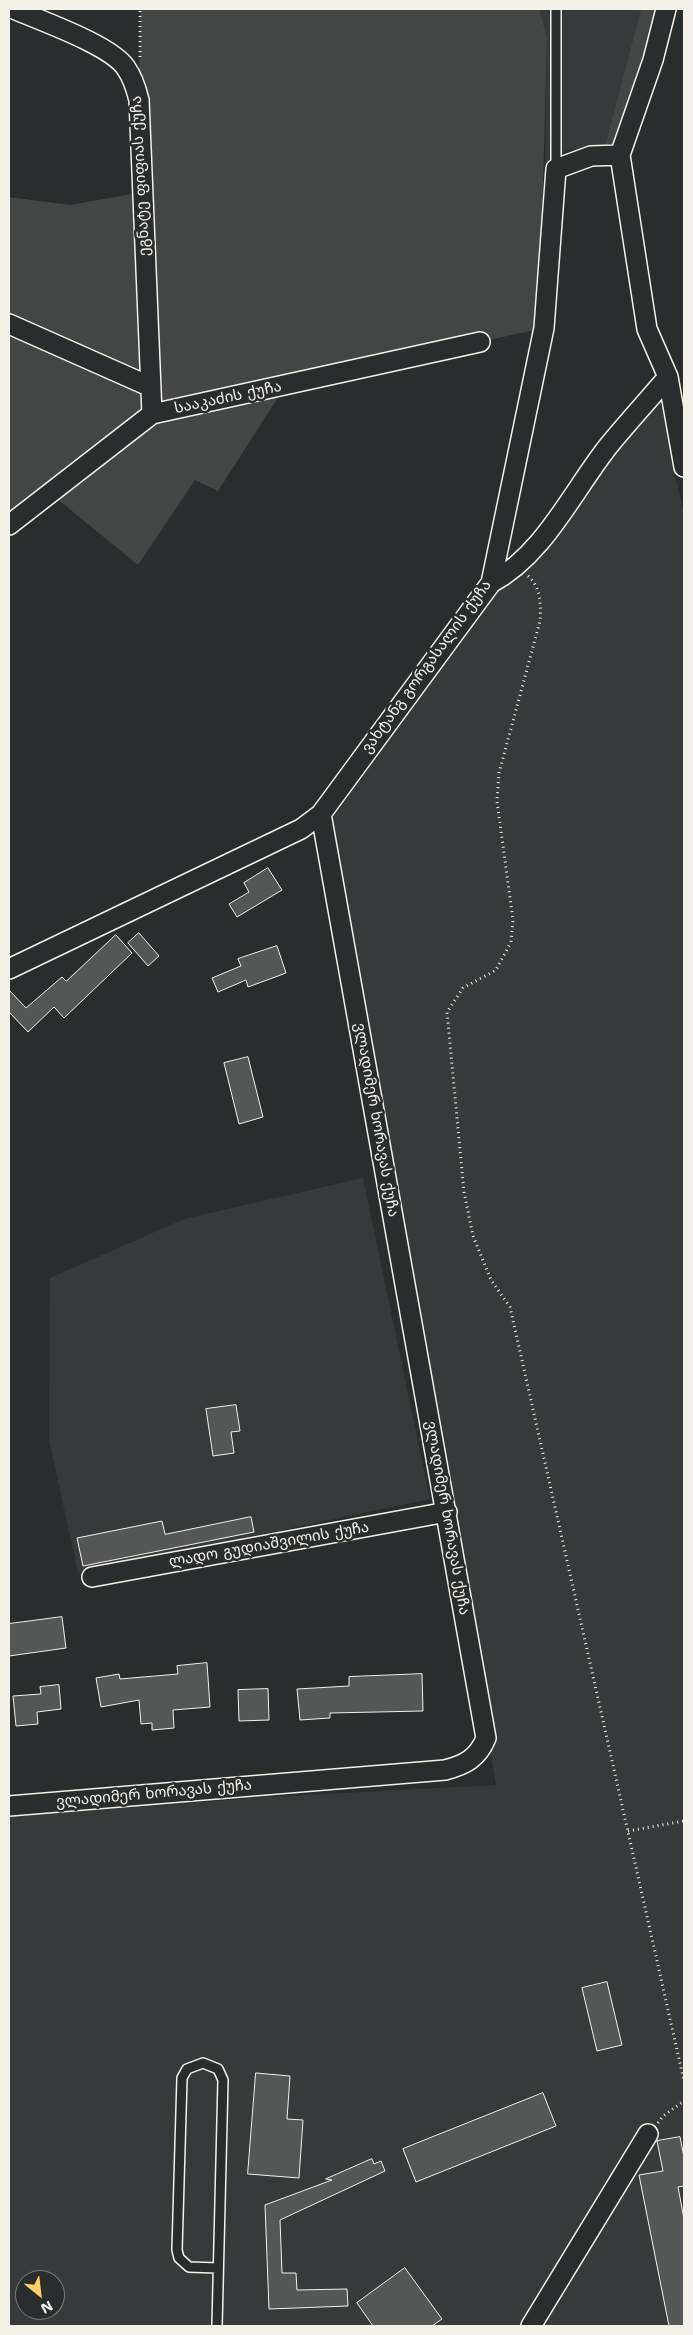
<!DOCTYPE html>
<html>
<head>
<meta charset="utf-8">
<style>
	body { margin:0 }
	#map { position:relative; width:693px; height:2335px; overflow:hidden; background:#2a2d2e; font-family:"Shantell Sans",sans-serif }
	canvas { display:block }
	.frame { position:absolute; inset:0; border:10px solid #f4f1e8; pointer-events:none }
	.north { position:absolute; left:15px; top:2270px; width:50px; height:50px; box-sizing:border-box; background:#2a2d2e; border:1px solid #7b7b78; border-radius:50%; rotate:151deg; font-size:14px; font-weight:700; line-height:20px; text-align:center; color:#f4f1e8 }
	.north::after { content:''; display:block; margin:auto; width:18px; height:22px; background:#ffd166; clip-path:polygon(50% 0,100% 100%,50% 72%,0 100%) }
</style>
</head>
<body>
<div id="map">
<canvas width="693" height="2335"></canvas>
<div class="frame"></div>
<div class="north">N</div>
</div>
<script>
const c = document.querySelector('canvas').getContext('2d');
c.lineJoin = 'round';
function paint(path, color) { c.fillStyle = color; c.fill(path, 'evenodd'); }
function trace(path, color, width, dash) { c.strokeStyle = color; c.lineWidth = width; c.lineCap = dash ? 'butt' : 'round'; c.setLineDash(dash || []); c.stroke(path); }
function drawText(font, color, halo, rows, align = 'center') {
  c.font = font + ' "Shantell Sans","Noto Sans Georgian",sans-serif'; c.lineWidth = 5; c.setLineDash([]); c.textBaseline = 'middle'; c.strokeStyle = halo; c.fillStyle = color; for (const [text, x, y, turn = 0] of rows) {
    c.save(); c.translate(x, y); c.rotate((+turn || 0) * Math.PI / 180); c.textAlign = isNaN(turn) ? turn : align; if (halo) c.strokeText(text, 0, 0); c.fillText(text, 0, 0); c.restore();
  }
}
paint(new Path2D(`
	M539 9H641L603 153 570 149 545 165 547 37Z
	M663 392 672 463 684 513V2326H9V1817L267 1797 496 1785 447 1512 330 822 495 593 523 571ZM25 2280H55V2310H25Z
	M363 1178 430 1499 78 1573 49 1439 50 1278 184 1219Z`), '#373a3a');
paint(new Path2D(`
	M140 9H539L547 37 539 329 262 390 277 399 218 491 195 480 138 565 50 493 9 525V197L70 205 143 192 139 100Z
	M641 9H666L620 155 603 153Z`), '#444645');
const building = new Path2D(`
	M268 868 282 890 237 917 229 904 249 892 244 883Z
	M139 933 159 956 148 966 128 943Z
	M116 935 132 953 64 1018 54 1007 28 1032 9 1012V990L26 1008 62 977 66 981Z
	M277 946 286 973 248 987 246 980 218 992 212 978 241 966 238 959Z
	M248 1057 263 1117 239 1124 224 1063Z
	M236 1405 240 1431 231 1432 234 1453 213 1456 206 1409Z
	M251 1517 254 1532 83 1566 77 1538 162 1521 165 1534Z
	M62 1617 66 1648 9 1656V1624Z
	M207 1663 210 1707 173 1710 174 1728 152 1730V1723L141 1724 139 1700 101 1707 96 1678 119 1674 120 1679 178 1674 177 1666Z
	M422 1674 423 1711 330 1713V1718L300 1720 297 1689 349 1686V1677Z
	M59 1685 61 1709 37 1712 38 1724 16 1726 13 1696 41 1694 40 1687Z
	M268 1689 269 1720 239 1721 238 1690Z
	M607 1982 622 2045 597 2051 582 1988Z
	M256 2073 290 2076 287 2119 303 2120 299 2178 248 2174Z
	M543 2093 556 2126 416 2182 403 2149Z
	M680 2137 684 2157V2186L678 2187 684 2219V2326H669L639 2175 663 2171 657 2141Z
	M372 2159 374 2164 381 2161 385 2171 280 2220 282 2273H296L297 2290 347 2289 348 2306 269 2309 265 2205 332 2180 326 2179Z
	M405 2268 442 2319 432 2326H373L357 2303Z`);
paint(building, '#555756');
trace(building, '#f4f1e8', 1);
const service = new Path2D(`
	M556 169V9
	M217 2326 223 2080 218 2069 203 2063 187 2069 182 2078 177 2250 179 2258 189 2267 218 2268`);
const minor = new Path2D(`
	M14 9C41 21 111 45 126 68 133 78 136 88 139 100L152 414
	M666 9 653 60 620 155 647 329 668 377 684 467
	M9 324 151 387
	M9 525 152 414 480 342
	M491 583C545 554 573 490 610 444 629 421 649 399 668 377
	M9 969 301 829 321 814 491 583 544 328 556 169 591 156 620 155
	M92 1577 447 1512
	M9 1806 445 1770C465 1765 478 1758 486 1738L321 814
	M531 2326 648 2134`);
trace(service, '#f4f1e8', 12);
trace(minor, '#f4f1e8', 22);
trace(new Path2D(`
	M140 57V9
	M528 576C541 587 541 605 540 621L499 773 497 801 513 920 511 942 496 970 463 988 447 1012 464 1192 473 1236 491 1280 510 1307 684 2081
	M628 1831 684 1821
	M658 2123 663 2116 684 2101`), '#f4f1e8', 3, [1, 4]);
trace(service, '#2a2d2e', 9);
trace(minor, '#2a2d2e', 19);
drawText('15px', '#f4f1e8', '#2a2d2e', [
	["ეგნატე ფიფიას ქუჩა",141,176,-93],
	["სააკაძის ქუჩა",228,398,-12],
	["ვახტანგ გორგასალის ქუჩა",427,667,-54],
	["ვლადიმერ ხორავას ქუჩა",376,1120,80],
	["ვლადიმერ ხორავას ქუჩა",447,1518,80],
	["ლადო გუდიაშვილის ქუჩა",269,1545,-10],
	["ვლადიმერ ხორავას ქუჩა",154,1794,-5]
]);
</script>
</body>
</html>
